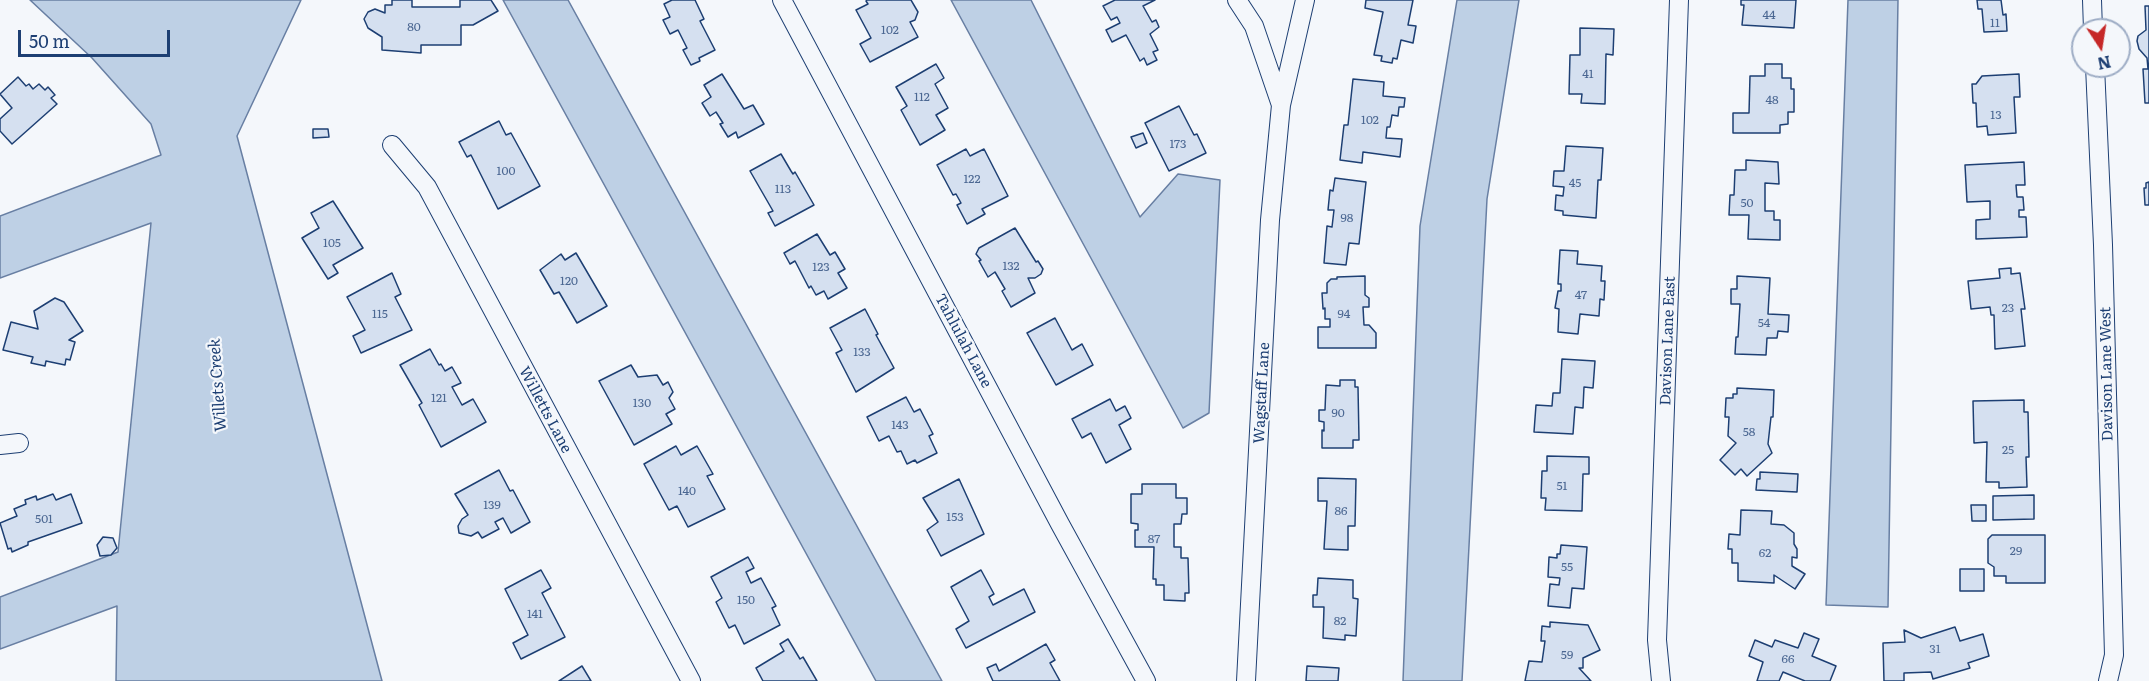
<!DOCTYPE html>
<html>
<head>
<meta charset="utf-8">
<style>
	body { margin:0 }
	#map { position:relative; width:2149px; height:681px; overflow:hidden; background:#f4f7fb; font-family:Literata,serif }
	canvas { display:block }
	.north { position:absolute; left:2071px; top:18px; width:60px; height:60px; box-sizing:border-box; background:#f4f7fb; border:2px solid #9eadc5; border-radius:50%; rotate:168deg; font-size:16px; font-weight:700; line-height:24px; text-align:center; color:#1d3f73 }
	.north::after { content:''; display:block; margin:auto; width:21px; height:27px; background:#c62828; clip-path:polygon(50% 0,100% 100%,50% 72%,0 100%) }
	.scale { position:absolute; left:18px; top:30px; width:152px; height:27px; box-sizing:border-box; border:3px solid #1d3f73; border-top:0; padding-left:8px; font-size:18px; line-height:21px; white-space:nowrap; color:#1d3f73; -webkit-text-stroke:4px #f4f7fb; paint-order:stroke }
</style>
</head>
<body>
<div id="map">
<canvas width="2149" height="681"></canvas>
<div class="north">N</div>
<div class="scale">50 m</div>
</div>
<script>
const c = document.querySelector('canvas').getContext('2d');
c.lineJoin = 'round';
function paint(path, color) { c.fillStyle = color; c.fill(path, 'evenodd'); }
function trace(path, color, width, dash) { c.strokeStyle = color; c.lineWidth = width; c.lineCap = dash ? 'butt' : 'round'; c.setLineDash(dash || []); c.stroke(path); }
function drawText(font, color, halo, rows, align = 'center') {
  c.font = font + ' Literata,serif'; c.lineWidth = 4.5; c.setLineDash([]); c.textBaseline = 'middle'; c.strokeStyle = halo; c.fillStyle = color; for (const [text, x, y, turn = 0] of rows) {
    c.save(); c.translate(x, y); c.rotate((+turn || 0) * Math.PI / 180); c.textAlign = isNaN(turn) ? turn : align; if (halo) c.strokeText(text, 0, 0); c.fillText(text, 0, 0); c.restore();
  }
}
const water = new Path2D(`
	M30 0H301L237 136 382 681H116L117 606 0 649V597L118 552 151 223 0 278V216L161 155 151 124 92 58Z
	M503 0H568L942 681H876Z
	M951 0H1031L1140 217 1178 174 1220 180 1209 413 1183 428Z
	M1457 0H1519L1487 199 1462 681H1403L1420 226Z
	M1848 0H1898L1888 607 1826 605Z`);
paint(water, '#bed0e5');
trace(water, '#687fa3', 1.5);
const building = new Path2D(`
	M392 0H412V7H460V0H491L498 11 473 25H461V45H421V53L382 50V37L368 28 364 19 368 12 375 9 385 13V5H392Z
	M672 0H695L704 19 700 21 715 50 699 58 700 61 691 65 683 50 687 48 678 30 670 34 663 20 670 17 664 4Z
	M867 0H911L918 12 915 20 910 22 918 37 870 62 860 44 871 38 856 10 868 4 866 1Z
	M1115 0H1155L1143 6 1152 22 1156 20 1159 27 1150 34 1158 50 1153 52 1157 60 1147 65 1144 58 1140 61 1126 35 1112 42 1106 30 1120 23 1117 17 1111 20 1103 6Z
	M1366 0H1413L1408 25 1416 26 1413 43 1401 40 1397 59 1393 58 1392 63 1381 61 1382 56 1374 55 1383 12 1365 8Z
	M1741 0H1796L1794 28 1742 25 1744 5H1741Z
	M1977 0H2001L2003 15 2006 14 2007 31 1984 32 1982 9H1978Z
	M2145 6H2149V103H2145L2143 69H2148L2147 58 2139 49 2137 41 2138 36 2146 30Z
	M1580 28 1614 29 1613 55 1606 54 1605 104 1581 103 1582 94H1569L1570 55H1580Z
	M936 64 944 78 935 84 948 108 936 115 945 130 920 145 901 110 907 106 896 87Z
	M1765 64H1782V78H1791V89H1794V112H1788V124L1780 125V133H1733V113H1749L1750 76H1765Z
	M722 74 744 109 753 105 764 124 738 138 736 132 728 137 720 124 723 123 716 112 710 116 702 103 711 97 704 85Z
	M2019 74 2020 97H2014L2016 133 1988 135 1987 126 1977 127 1976 103H1973L1972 84H1976L1982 76Z
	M18 77 26 86 29 84 33 89 39 84 45 90 48 87 55 95 51 98 57 104 12 144 0 131V119L12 108 0 94Z
	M1353 79 1384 82 1383 96 1405 98 1404 107H1399L1398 116 1392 115 1390 127H1387L1386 138 1402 139 1400 157 1363 152 1362 163 1340 160 1344 125H1348Z
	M1179 106 1194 135 1197 134 1206 153 1169 171 1145 123Z
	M499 121 506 135 511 133 540 186 498 209 471 155 467 157 459 142Z
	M313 129H328L329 137 313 138Z
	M1143 133 1147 143 1136 148 1131 137Z
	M1566 146 1603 148 1601 180H1598L1596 218 1563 215V211L1555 210 1556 195 1563 196 1564 187 1553 186 1554 171H1564Z
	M966 149 970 156 984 149 1008 196 982 209 985 214 967 224 957 205 961 203 956 194 953 195 937 165Z
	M781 154 791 171 793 174 795 172 814 205 775 226 768 213 773 211 750 171Z
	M1746 160 1778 162 1779 184 1765 183V211H1774V220H1780V240L1748 239 1749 215H1729L1730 195H1734L1735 170H1746Z
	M2024 162 2025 185H2016L2017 197H2023L2024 210H2019V217H2026L2027 237 1976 239V220L1990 219V201L1967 202 1965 165Z
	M1335 178 1366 182 1359 244 1349 243 1346 265 1324 263 1327 226 1332 227 1334 210H1328L1330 190 1333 191Z
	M2149 182V205H2145L2144 188H2146V183Z
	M333 201 363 248 333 265 338 273 328 279 302 238 319 228 311 213Z
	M1015 228 1036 262 1038 261 1043 269 1041 274 1035 278H1028L1035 293 1011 307 1002 291 1005 289 995 272 988 277 979 261 981 260 976 254 979 248Z
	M817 234 830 255 835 252 845 269 838 273 847 288 828 299 824 291 816 295 811 286 809 288 795 261 790 264 784 253Z
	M1560 250 1578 251 1577 264 1602 266 1601 281H1605L1604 300 1600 299 1599 316 1580 314 1578 334 1558 332 1559 309 1555 308 1558 291H1561V284H1558Z
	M576 253 607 306 577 323 559 292 554 294 540 270 561 254 565 260Z
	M2011 268V274L2020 273 2025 309H2021L2025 346 1995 349 1994 315H1991L1990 307 1971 309 1968 281 2000 278 1999 269Z
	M392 273 401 294 395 297 412 330 361 353 353 336 365 330 347 297Z
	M1365 276V295L1369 298V307H1363L1364 325H1369L1376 333V348H1318V327H1330V319H1325V308L1323 309 1322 293H1327V283L1331 279H1337V277Z
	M1737 276 1770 278 1768 314 1789 315 1788 332 1778 331 1777 338H1767L1766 355 1735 354 1736 337H1738L1740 304H1731V289H1737Z
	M55 298 64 302 83 331 69 340 75 342 70 360 66 359 65 365 46 361 45 366 31 363 33 357 3 350 11 322 38 329 34 311Z
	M865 309 878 334 876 335 894 368 856 392 836 353 842 350 830 328Z
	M1055 318 1072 350 1082 344 1093 365 1056 385 1027 333Z
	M430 349 439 365 441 364 445 371 452 367 461 383 452 387 462 405 473 399 486 422 441 447 419 405 422 403 400 365Z
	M1562 359 1595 361 1593 388 1584 387 1583 408 1575 407 1573 434 1534 432 1536 405 1552 406 1553 393H1560Z
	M631 365 638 377 657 375 663 385 668 382 673 392 669 398 675 409 666 414 672 424 634 445 599 381Z
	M1340 380H1355V387H1358L1359 440H1353V448H1322V430L1324 431V422L1319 421V410H1325L1326 385 1340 386Z
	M1737 388 1774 390 1773 417H1771L1768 444 1772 453 1747 476 1741 469 1735 475 1720 460 1736 443 1728 436 1729 417H1725L1726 398H1733V394H1737Z
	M906 397 914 412 920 409 933 434 929 436 937 453 917 463 915 460 907 464 901 451 897 452 889 436 879 441 867 417Z
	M1110 399 1116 411 1125 406 1131 418 1119 425 1131 449 1106 463 1091 433 1082 438 1072 419Z
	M2024 400V412H2028L2029 457H2026L2027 487 1999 488V482H1986L1987 442 1974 443 1973 401Z
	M676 446 681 455 697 446 713 474 707 476 725 509 688 527 677 506 669 510 644 464Z
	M1547 456 1589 457V474H1583L1582 511 1545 510 1546 498H1541L1542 471H1547Z
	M499 470 510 491 513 490 530 522 511 533 503 518 495 522 499 529 482 538 478 532 471 536 459 533 458 526 462 519 468 515 455 494Z
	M1760 472 1798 474 1797 492 1756 490 1757 479H1760Z
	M1318 478 1356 479 1355 526H1348V550L1324 549 1327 501H1318Z
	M959 479 984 534 941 556 927 530 938 522 923 498Z
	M1142 484H1176V498H1187V514H1182L1181 524H1174V547H1181V558H1188L1189 593H1185V601L1164 600V585H1156V579H1153L1154 547H1135V530H1138V524L1131 523V494H1142Z
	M53 494 56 500 71 494 82 523 28 542V545L12 552 11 548 8 549 0 523 17 516 14 509 26 504 25 500 36 496 37 500Z
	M2034 495V519L1993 520V496Z
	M1971 505H1986V521H1972Z
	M1741 510 1772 511 1771 524 1784 525 1794 533V544L1797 549V558L1792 557V566L1805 574 1795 589 1774 575V583L1738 581V563H1732V549H1728L1729 534 1740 535Z
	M1992 535H2045V583H2006V576H1994V567L1988 563V539Z
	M103 537 113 538 117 548 111 555 100 556 97 545Z
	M1561 545 1587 547 1584 589 1572 588 1570 608 1548 606 1550 584 1559 585 1560 578 1548 577 1549 557 1557 558V554H1560Z
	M748 557 754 568 746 572 751 583 761 578 776 606 772 608 780 625 744 644 735 625 729 628 716 602 722 598 711 577Z
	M1960 569H1984V591H1960Z
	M541 570 551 588 542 593 565 637 521 659 513 643 528 635 505 589Z
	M981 570 994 594 989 597 993 605 1024 589 1035 612 966 648 956 629 969 621 951 587Z
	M1318 578 1353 580V598L1358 599 1356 636 1345 635V640L1323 638 1324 607H1313V595H1317Z
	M1550 622 1588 625 1600 650 1583 658V668H1579L1591 681H1525L1529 661 1542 662 1545 641H1541L1542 626 1550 627Z
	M1955 627 1960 641 1983 634 1989 656 1968 663 1970 668 1933 679 1931 672 1904 673V681H1884L1883 643 1905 642 1904 630 1921 638Z
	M1804 633 1819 639 1812 656 1836 666 1830 681H1805L1783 672 1779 681H1757L1763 662 1749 656 1755 640 1772 647 1775 640 1798 648Z
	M788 639 800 659 803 657 817 681H763L756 668 784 651 780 644Z
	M1046 644 1055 660 1050 663 1060 681H993L987 668 996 664 999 671Z
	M582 666 591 681H559Z
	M1307 666 1339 668 1338 681H1306Z`);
paint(building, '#d5e0f0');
trace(building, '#1d3f73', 1.5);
const minor = new Path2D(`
	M782 0 1060 524 1146 681
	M1237 0 1254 26 1281 105 1305 0
	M2092 0 2093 30
	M2095 66 2103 245 2114 655 2108 681
	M392 145 427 187 691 681
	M0 445 19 443
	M1246 681 1270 220 1281 105
	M1661 681 1657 640 1679 0`);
trace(minor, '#1d3f73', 20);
trace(minor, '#f4f7fb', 18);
drawText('12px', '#4b6792', null, [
	["44",1769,15],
	["11",1995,23],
	["80",414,27],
	["102",890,30],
	["41",1588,74],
	["112",922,97],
	["48",1772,100],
	["13",1996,115],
	["102",1370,120],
	["173",1178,144],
	["100",506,171],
	["122",972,179],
	["45",1575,183],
	["113",783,189],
	["50",1747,203],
	["98",1347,218],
	["105",332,243],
	["132",1011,266],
	["123",821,267],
	["120",569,281],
	["47",1581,295],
	["23",2008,308],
	["115",380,314],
	["94",1344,314],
	["54",1764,323],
	["133",862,352],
	["121",439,398],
	["130",642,403],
	["90",1338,413],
	["143",900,425],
	["58",1749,432],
	["25",2008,450],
	["51",1562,486],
	["140",687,491],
	["139",492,505],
	["86",1341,511],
	["153",955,517],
	["501",44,519],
	["87",1154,539],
	["29",2016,551],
	["62",1765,553],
	["55",1567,567],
	["150",746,600],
	["141",535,614],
	["82",1340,621],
	["31",1935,649],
	["59",1567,655],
	["66",1788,659]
]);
drawText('15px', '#1d3f73', '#f4f7fb', [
	["Tahlulah Lane",963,341,62],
	["Davison Lane East",1668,341,-88],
	["Davison Lane West",2107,374,-91],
	["Wagstaff Lane",1262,393,-87],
	["Willetts Lane",545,410,62]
]);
drawText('italic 16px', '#1d3f73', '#f4f7fb', [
	["Willets Creek",218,385,-94]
]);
</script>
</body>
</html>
